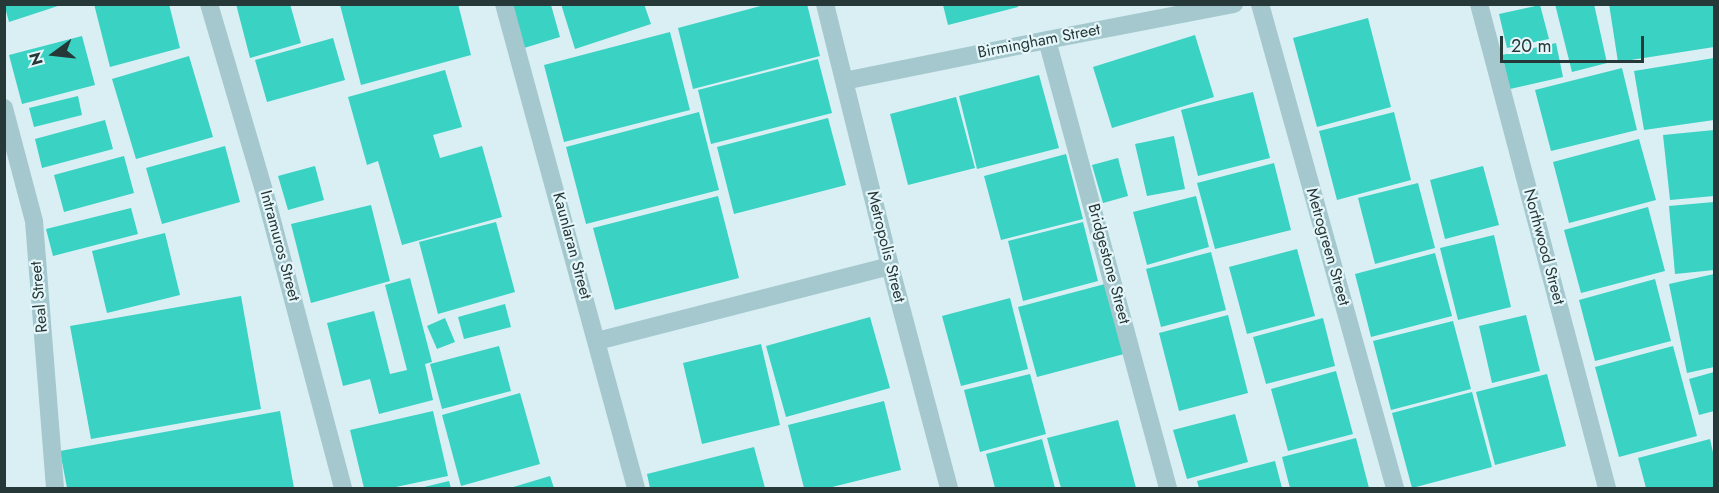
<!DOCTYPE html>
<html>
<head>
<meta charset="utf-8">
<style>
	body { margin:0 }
	#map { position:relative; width:1719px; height:493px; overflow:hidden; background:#d9eff4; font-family:Jost,sans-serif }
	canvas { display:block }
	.frame { position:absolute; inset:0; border:6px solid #263837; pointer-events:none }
	.north { position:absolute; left:24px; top:24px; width:60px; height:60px; -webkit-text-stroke:4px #e6f7fb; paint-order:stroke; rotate:255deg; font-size:16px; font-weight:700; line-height:24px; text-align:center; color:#263837 }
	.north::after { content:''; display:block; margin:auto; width:21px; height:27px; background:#263837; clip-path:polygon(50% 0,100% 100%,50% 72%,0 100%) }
	.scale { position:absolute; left:1500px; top:36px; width:144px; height:27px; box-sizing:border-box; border:3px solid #263837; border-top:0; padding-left:8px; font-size:18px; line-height:21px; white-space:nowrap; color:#263837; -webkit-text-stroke:4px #e6f7fb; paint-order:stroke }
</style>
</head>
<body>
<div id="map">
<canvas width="1719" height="493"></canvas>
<div class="frame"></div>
<div class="north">N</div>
<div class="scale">20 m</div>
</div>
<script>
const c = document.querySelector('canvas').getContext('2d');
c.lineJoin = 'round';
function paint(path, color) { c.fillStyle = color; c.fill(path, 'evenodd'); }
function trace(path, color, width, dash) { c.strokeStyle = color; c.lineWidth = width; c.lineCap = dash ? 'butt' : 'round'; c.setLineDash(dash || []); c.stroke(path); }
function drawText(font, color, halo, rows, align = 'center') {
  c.font = font + ' Jost,sans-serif'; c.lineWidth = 4.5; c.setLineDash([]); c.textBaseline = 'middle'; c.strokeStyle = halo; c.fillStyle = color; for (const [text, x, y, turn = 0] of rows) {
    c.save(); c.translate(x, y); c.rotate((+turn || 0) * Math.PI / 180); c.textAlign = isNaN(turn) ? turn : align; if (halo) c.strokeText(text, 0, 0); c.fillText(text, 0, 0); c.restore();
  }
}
paint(new Path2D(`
	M4 4H61V5L9 22Z
	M94 4H169L180 48 110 67Z
	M236 4H290L301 43 250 58Z
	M343 4H458L471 55 361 85 340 5Z
	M561 4H644L651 24 575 49Z
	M768 4H807L820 56 693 89 678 28Z
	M1555 4H1594L1607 63 1572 72Z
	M1609 4H1714V47L1618 62Z
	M512 5H551L560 37 524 48Z
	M943 5H1018V7L948 25Z
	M1540 5 1549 39 1507 48 1499 14Z
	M1368 18 1391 107 1317 127 1293 38Z
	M670 32 690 110 564 142 544 65Z
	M1195 35 1214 97 1112 128 1093 67Z
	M82 36 95 85 22 104 9 55Z
	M333 38 345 80 267 102 255 60Z
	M1556 43 1563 77 1510 89 1502 55Z
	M189 56 213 137 136 159 112 79Z
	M1714 58V120L1644 130 1634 71Z
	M818 59 832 113 711 144 698 90Z
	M1622 68 1637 130 1551 151 1535 90Z
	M445 70 462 127 433 135 440 158 482 146 502 217 402 245 378 161 367 165 348 97Z
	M1039 75 1059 148 977 169 959 96Z
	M1253 92 1270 158 1198 176 1181 110Z
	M78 96 82 115 34 127 29 108Z
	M956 97 975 168 908 185 890 114Z
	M699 112 719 190 586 224 566 147Z
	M1394 112 1411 180 1337 200 1319 131Z
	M828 118 846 185 734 214 717 147Z
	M105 120 113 149 42 168 35 139Z
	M1714 130V196L1670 200 1663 135Z
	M1174 136 1185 189 1147 196 1135 144Z
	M1639 139 1656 200 1569 223 1553 162Z
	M225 146 240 202 162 224 146 168Z
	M1066 154 1083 219 1001 240 984 176Z
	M124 156 134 193 64 212 54 175Z
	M1118 158 1128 196 1103 203 1092 165Z
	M1274 163 1291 230 1215 249 1197 183Z
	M315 166 324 200 288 210 278 176Z
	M1483 166 1499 225 1445 239 1430 180Z
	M1418 183 1435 248 1375 264 1358 198Z
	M718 196 739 278 615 310 593 228Z
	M1196 196 1209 247 1147 265 1133 212Z
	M1714 202V270L1675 274 1669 206Z
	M371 205 390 281 311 303 291 224Z
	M1648 207 1665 271 1581 293 1564 230Z
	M131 208 138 234 53 256 46 229Z
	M496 222 515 292 438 314 419 242Z
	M1083 222 1098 281 1023 301 1008 241Z
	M165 233 180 295 107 313 92 251Z
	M1494 235 1511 307 1458 320 1440 248Z
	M1297 249 1315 316 1247 334 1229 267Z
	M1211 252 1226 310 1161 327 1146 269Z
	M1435 253 1452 316 1371 337 1355 274Z
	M1714 274V367L1687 373 1669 284Z
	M410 278 432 362 425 364 433 400 379 414 370 379 343 386 327 323 374 311 390 374 407 370 385 285Z
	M1655 279 1671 341 1595 361 1579 300Z
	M1105 284 1124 354 1037 377 1018 307Z
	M241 296 261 409 91 439 70 326Z
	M1010 298 1028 369 961 386 942 316Z
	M505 304 511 327 464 339 458 317Z
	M1228 315 1248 393 1179 411 1159 333Z
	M1526 315 1540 371 1492 383 1479 326Z
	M870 317 890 388 786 417 766 346Z
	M445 318 455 342 437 349 427 326Z
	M1323 318 1335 366 1266 384 1253 337Z
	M1453 321 1471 389 1391 410 1373 341Z
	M761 344 780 425 702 444 683 363Z
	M499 346 511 391 442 409 430 364Z
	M1673 346 1697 436 1619 457 1595 367Z
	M1336 371 1353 434 1288 451 1271 389Z
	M1714 372V411L1699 415 1689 379Z
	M1030 374 1046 434 980 452 964 390Z
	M1547 374 1566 446 1495 465 1476 392Z
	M1472 392 1492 467 1412 488 1392 413Z
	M520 393 540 464 461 486 442 415Z
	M884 401 901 470 828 488H804L788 425Z
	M280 411 294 488H67L60 451Z
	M433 411 448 476 391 488H364L350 430Z
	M1235 414 1248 462 1187 479 1173 430Z
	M1118 420 1136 488H1061L1047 438Z
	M1356 438 1369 488H1290L1282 457Z
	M1042 439 1055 488H995L986 454Z
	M1710 439 1714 457V488H1646L1638 458Z
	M754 447 765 488H650L647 474Z
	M1275 461 1282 488H1199L1197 481Z
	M550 476 554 488H510Z
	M449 481 451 488H420Z`), '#39d2c3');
trace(new Path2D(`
	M209 4 265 194 343 488
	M504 4 636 488
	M825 4 890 266 949 488
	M1260 4 1395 488
	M1479 4 1607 488
	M1047 40 1168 488
	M844 81 1047 40 1234 4
	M4 108 34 221 55 488
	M597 341 890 266`), '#a4c8cd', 18);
drawText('16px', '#263837', '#e6f7fb', [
	["Birmingham Street",1039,42,-11],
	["Intramuros Street",279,246,75],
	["Kaunlaran Street",571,246,75],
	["Metropolis Street",885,247,76],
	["Metrogreen Street",1327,247,74],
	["Northwood Street",1543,247,75],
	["Bridgestone Street",1108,264,75],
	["Real Street",40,297,-95]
]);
</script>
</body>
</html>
